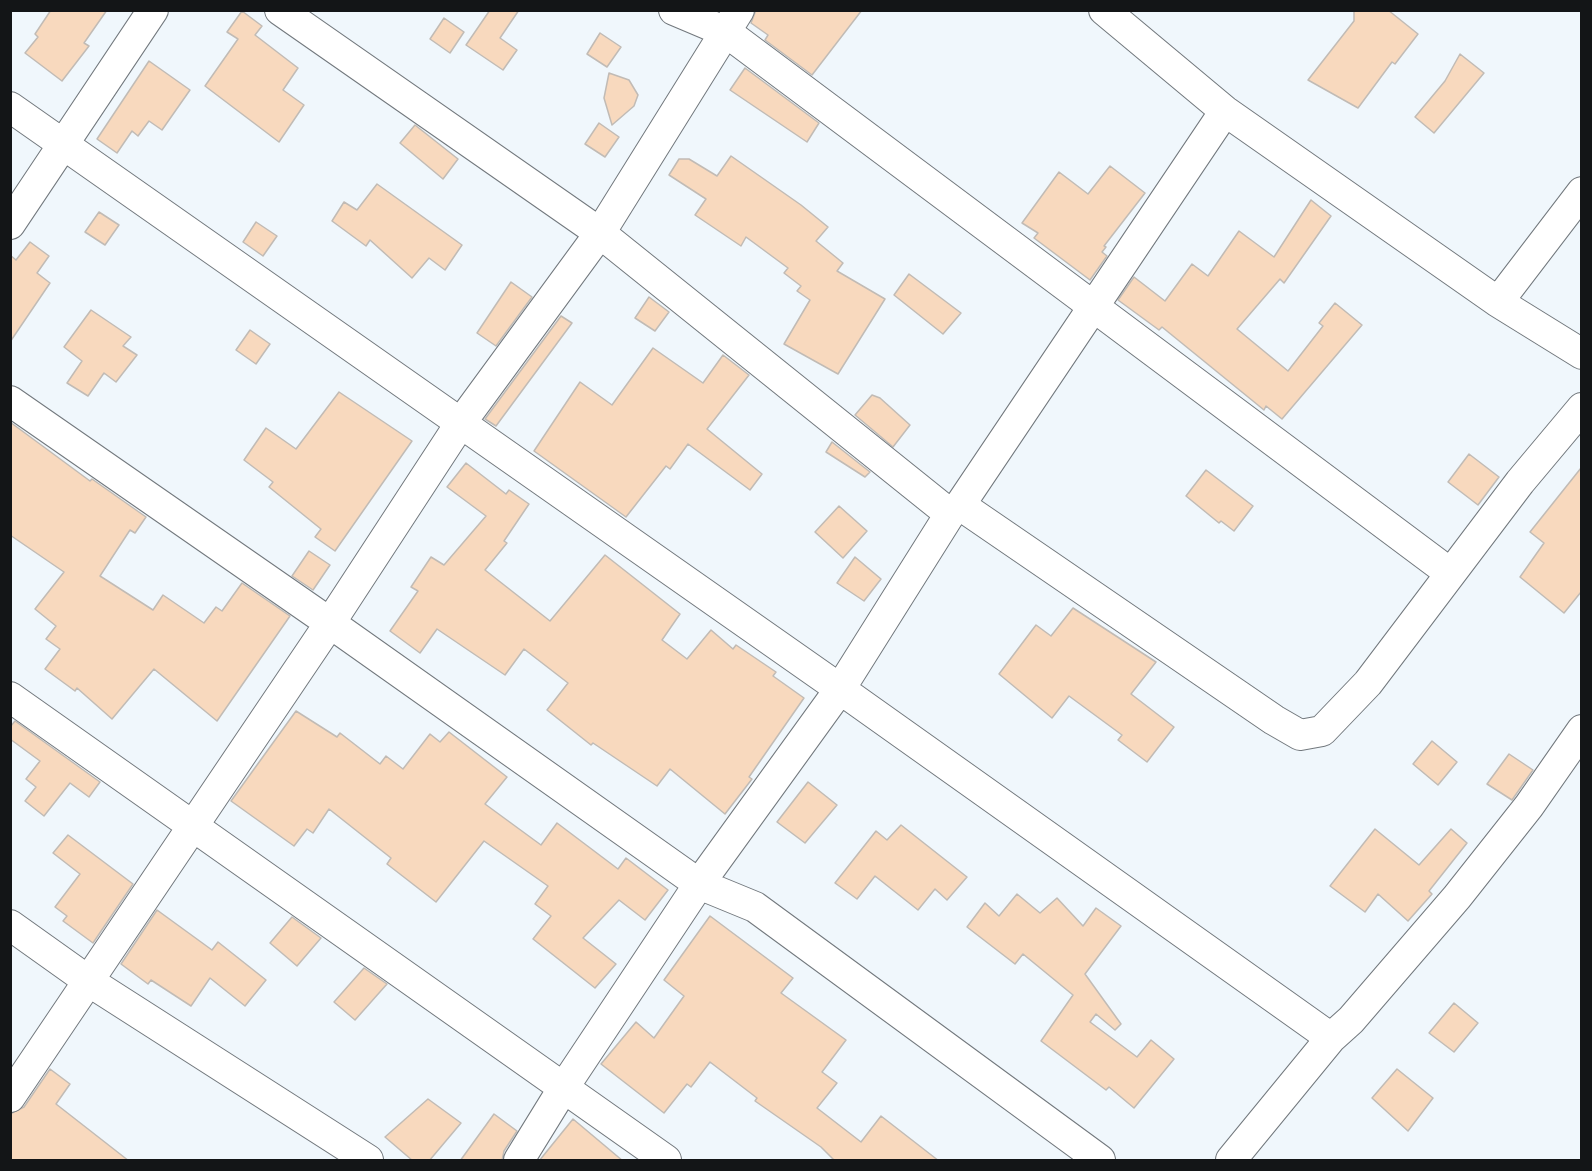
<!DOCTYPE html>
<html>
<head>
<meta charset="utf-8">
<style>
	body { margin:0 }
	#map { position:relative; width:1592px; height:1171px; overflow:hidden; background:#f0f7fc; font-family:Helvetica,sans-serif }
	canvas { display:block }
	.frame { position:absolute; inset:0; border:12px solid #131517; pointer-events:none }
</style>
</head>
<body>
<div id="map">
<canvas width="1592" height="1171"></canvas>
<div class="frame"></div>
</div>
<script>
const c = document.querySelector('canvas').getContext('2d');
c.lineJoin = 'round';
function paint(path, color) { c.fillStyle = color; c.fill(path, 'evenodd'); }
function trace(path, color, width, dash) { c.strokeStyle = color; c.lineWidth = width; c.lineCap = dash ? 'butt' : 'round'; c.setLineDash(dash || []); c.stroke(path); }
const building = new Path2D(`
	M51 10H107L84 43 89 46 62 81 25 53 38 37 35 34Z
	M490 10H519L500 38 517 50 503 70 466 45Z
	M756 10H862L812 75 765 40 768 35 751 23Z
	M1354 10H1388L1418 34 1395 64 1392 62 1358 108 1308 80 1354 21Z
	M242 11 262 26 255 35 298 68 283 90 304 105 279 142 205 86 238 39 227 32Z
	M444 18 464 32 450 53 430 39Z
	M600 33 621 47 607 67 587 54Z
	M1460 54 1484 73 1434 133 1415 117 1445 81Z
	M149 61 190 90 162 130 149 121 138 136 132 131 117 153 97 139Z
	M745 68 819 123 807 142 730 90Z
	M609 73 629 80 638 95 634 106 612 125 604 98Z
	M599 123 619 137 605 157 585 144Z
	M415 125 458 159 443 179 400 143Z
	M731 156 801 205 828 227 816 241 843 263 837 271 885 299 838 374 784 344 810 300 797 291 801 286 784 273 788 268 746 237 741 246 695 215 706 199 669 175 679 159H689L717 176Z
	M1110 166 1145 193 1104 246 1106 247 1102 252 1107 256 1090 280 1034 238 1038 233 1022 223 1059 172 1088 194Z
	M377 184 462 245 445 270 429 258 412 278 370 240 366 246 332 221 344 202 357 210Z
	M1311 200 1331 216 1284 283 1280 279 1237 329 1288 371 1323 326 1319 323 1335 303 1362 325 1282 419 1266 406 1264 410 1162 327 1159 330 1118 300 1134 277 1165 301 1192 264 1208 276 1239 231 1274 257Z
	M99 212 119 225 105 245 85 232Z
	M256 222 277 236 263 256 243 242Z
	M30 242 49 256 37 273 50 283 10 342V255L16 260Z
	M909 274 961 313 943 334 894 295Z
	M511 282 532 297 496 346 477 333Z
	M649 297 669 312 655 331 635 318Z
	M91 310 131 337 123 346 137 355 116 382 104 373 88 396 67 383 82 361 64 347Z
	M561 316 572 323 496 426 485 419Z
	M250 330 270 344 256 364 236 350Z
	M653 348 703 383 723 355 749 375 707 429 762 474 750 490 688 444 670 469 666 466 626 517 534 451 580 382 612 405Z
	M339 392 412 441 335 551 315 537 321 529 269 487 273 482 244 460 266 428 296 449Z
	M872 395 880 398 910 425 893 447 855 415Z
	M10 422 90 481 92 479 146 517 135 533 130 530 100 576 153 610 163 595 204 623 216 607 222 611 242 583 290 616 217 721 154 669 112 719 77 688 75 691 45 669 60 649 46 639 56 626 35 609 64 572 10 535Z
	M832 442 870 472 865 477 826 452Z
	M1469 454 1499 477 1478 505 1448 482Z
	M466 463 506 494 509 490 529 504 504 541 507 543 485 570 550 621 605 555 680 614 662 640 687 659 711 630 733 649 736 645 776 672 773 676 804 698 749 777 752 779 725 814 670 769 657 786 593 743 591 745 547 710 568 683 524 649 505 675 437 629 420 653 390 631 418 591 411 587 431 557 444 565 486 516 447 487Z
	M1581 468V592L1564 613 1520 577 1544 543 1530 532Z
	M1206 470 1253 506 1234 531 1221 521 1219 523 1186 496Z
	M839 506 867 531 843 558 815 532Z
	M309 551 330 565 313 590 292 576Z
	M855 557 881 579 864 601 837 583Z
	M1073 608 1156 662 1131 694 1174 727 1147 762 1118 740 1122 735 1069 696 1052 718 999 674 1036 625 1051 636Z
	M296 711 337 737 340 733 380 764 386 756 403 769 430 734 440 742 449 732 507 777 485 804 541 845 557 823 618 869 626 858 668 890 645 920 619 900 583 938 616 964 595 988 533 939 551 916 535 904 548 886 484 841 436 902 387 864 391 858 329 809 313 833 307 829 294 846 231 801Z
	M15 721 100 782 89 797 70 783 44 816 25 801 36 787 26 779 40 761 10 739V727Z
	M1432 741 1457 762 1438 785 1413 764Z
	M1509 754 1533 770 1512 800 1487 784Z
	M808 782 837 805 805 843 777 822Z
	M901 825 967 877 947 900 935 889 918 910 875 876 857 899 835 883 876 831 887 840Z
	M1375 829 1419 865 1451 829 1467 843 1429 891 1432 894 1408 921 1378 894 1365 912 1330 886Z
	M68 835 133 884 93 943 63 921 67 916 55 907 80 874 53 853Z
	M1017 894 1040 913 1057 898 1083 926 1096 908 1121 926 1085 974 1121 1024 1115 1030 1096 1014 1090 1022 1137 1057 1151 1040 1174 1059 1134 1108 1109 1087 1106 1090 1041 1041 1073 995 1023 954 1015 964 967 927 985 903 999 916Z
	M157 910 212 950 218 942 266 980 245 1006 210 978 191 1006 151 980 148 984 121 964Z
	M710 916 793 978 781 993 846 1040 822 1072 837 1083 817 1108 861 1142 881 1116 939 1161H835L821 1147 755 1101 757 1098 710 1062 691 1087 687 1084 664 1113 601 1064 636 1022 654 1038 684 996 664 980Z
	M292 917 321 938 297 966 270 943Z
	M364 968 387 984 355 1020 334 1002Z
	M1454 1003 1478 1023 1454 1052 1429 1033Z
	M50 1069 70 1084 56 1104 129 1161H10V1114L24 1107Z
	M1397 1069 1433 1098 1408 1131 1372 1098Z
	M428 1099 461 1123 429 1161H413L385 1137Z
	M494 1114 517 1131 504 1151 502 1161H460Z
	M573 1119 623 1161H539Z`);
paint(building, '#f8d9be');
trace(building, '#c1bbb5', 1.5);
const street = new Path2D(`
	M280 10 600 233 950 514
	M674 10 726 32 1450 573
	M1104 10 1225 111 1498 302 1582 354
	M10 107 840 689 1331 1038
	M10 224 153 10
	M1498 302 1582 192
	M10 401 330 623 699 884 755 907 1100 1160
	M960 505 1274 720 1300 735 1322 731 1368 683 1520 482 1582 408
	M10 697 666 1160
	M10 925 90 982 368 1160
	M10 1097 330 623 460 424 600 233 739 10
	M519 1160 564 1087 699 884 840 689 950 514 960 505 1225 111
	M1231 1160 1331 1038 1351 1020 1457 897 1529 806 1582 730`);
trace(street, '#72787d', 32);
trace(street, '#fff', 30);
</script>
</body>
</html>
